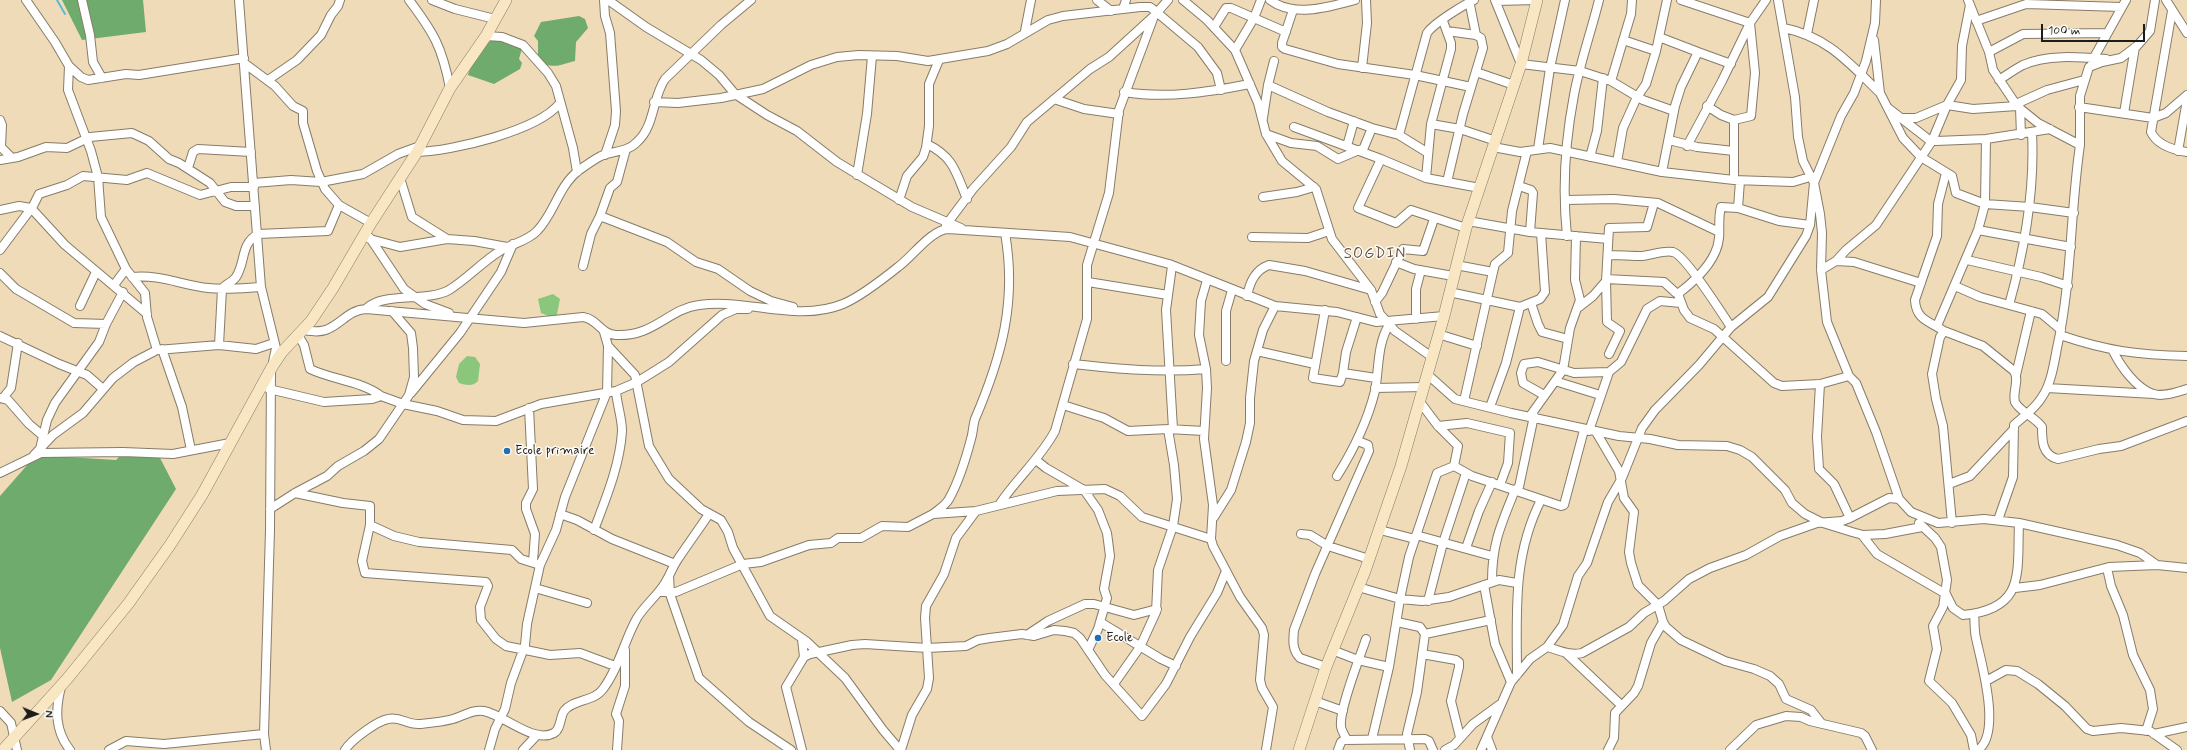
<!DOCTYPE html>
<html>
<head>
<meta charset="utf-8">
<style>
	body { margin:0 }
	#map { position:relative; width:2187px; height:750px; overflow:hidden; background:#f0dbb9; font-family:Mynerve,sans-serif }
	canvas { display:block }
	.north { position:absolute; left:16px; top:694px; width:40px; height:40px; -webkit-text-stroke:3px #fdfcf7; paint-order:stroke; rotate:91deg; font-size:11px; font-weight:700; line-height:16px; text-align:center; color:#1c1c1c }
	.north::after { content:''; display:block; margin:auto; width:14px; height:18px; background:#1c1c1c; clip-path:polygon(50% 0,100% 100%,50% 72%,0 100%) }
	.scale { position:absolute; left:2041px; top:24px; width:104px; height:18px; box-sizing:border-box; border:2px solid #1c1c1c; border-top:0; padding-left:5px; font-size:12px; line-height:14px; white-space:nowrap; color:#1c1c1c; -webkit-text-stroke:3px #fdfcf7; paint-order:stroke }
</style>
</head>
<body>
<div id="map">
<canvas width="2187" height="750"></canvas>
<div class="north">N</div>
<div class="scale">100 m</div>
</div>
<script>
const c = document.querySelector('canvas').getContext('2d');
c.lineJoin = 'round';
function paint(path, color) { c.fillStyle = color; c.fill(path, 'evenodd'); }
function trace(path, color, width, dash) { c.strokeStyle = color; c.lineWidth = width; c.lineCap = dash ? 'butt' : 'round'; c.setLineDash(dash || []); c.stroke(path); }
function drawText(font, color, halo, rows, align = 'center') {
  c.font = font + ' Mynerve,sans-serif'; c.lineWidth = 3; c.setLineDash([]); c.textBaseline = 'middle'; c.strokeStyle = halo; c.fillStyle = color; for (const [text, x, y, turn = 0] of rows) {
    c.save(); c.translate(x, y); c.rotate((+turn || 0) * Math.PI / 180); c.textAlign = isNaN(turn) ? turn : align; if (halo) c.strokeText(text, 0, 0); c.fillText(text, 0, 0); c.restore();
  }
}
paint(new Path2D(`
	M553 294 560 299 556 319 541 313 538 299Z
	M467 356 475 357 480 364 478 381C472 387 466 385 459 383L456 377 459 364Z`), '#8ac67c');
paint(new Path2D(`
	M62 0H143L146 32 82 40Z
	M579 16 585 19 588 28 576 42 575 61C559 65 552 70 538 60V41L534 36 541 22Z
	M505 39 523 45 519 59 522 63 520 69 494 84 468 75C470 67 484 43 492 40 496 39 501 39 505 39Z
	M123 453 159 456 176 489 51 680 12 702 0 648V496L36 455 116 460Z`), '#6fab6c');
trace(new Path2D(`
	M57 0 65 14`), '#59bbd7', 2);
const street = new Path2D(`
	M26 0 55 42 69 66 68 90 91 151 98 177 101 217 126 269 145 293 147 317 157 350
	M82 0 90 35 93 62 102 78
	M239 0 261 287 276 348 273 362
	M409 0C434 33 442 47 450 88
	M432 0 455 9 495 19
	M604 0 605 16 610 33 616 111 615 125 605 155
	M608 0 646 27 701 60 719 75 735 94 767 115 797 131 837 162 912 207 961 228
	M1097 0 1111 11
	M1183 0 1207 20 1235 50 1258 103 1266 134 1282 161 1316 189 1332 239 1371 290 1380 314 1395 331 1432 357
	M1270 0C1294 18 1329 7 1355 0
	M1495 0 1521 64 1580 71 1611 81 1643 100 1674 111
	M1681 0 1750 23 1755 73 1751 116 1734 120
	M1778 0 1795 97 1798 137 1803 161 1814 183 1820 214 1822 233 1821 270 1827 322 1849 376 1856 383 1876 432 1899 499
	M1968 0 1989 52 1993 70 2017 106 2038 123 2080 145C2070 213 2072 281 2057 348 2054 364 2051 384 2042 397 2035 409 2024 416 2014 425L2013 477 1998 520
	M2166 0 2187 33
	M1496 1 1537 0
	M1123 9 1126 0
	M1293 10 1282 43V47L1285 49 1338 64 1415 75 1471 87
	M2172 11 2151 132C2157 145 2174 150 2187 152
	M1976 21 2026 4 2121 7
	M1214 27 1226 8H1231L1286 32
	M1784 28C1828 37 1849 63 1880 93
	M1025 31 1031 0
	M1447 31 1476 35
	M1807 34 1814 0
	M486 36 502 37 523 45 548 73 556 86 573 148 577 172
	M1659 37 1698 52
	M1874 40 1880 93 1903 138 1921 157 1952 176 1956 193 1985 204 2030 207 2074 213
	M1235 50 1254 18 1261 0
	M1656 51 1667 0
	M1989 52 2023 34 2107 33
	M2092 61 2126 0
	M244 63 275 86 293 106 303 111V123L317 171 325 189 339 205 371 223
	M69 66 81 77 88 80 126 74 139 75 244 58
	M1362 68 1367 23 1366 0
	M1476 72 1514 85
	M268 80 297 60 321 35 331 15 338 6 340 0
	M1999 80C2007 75 2015 69 2023 65 2047 54 2080 57 2106 59
	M1611 81 1631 14 1632 0
	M1268 85 1328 112 1372 128
	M1124 92C1167 99 1208 92 1250 84
	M1054 99 1084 109 1119 114
	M654 102 678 103 721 98 763 89 811 65 837 57 859 55 897 56 928 61 988 51 1007 44 1048 20 1063 16 1140 7H1150L1154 10 1198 47 1217 73 1221 90
	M2016 104 2047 90 2084 80
	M1707 106 1721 115 1734 120V180
	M2079 107 2153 118 2166 113 2187 95
	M1888 108 1928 139 1936 141 1986 139 2050 129
	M2020 108 2021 135
	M2124 113 2135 47
	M1263 118 1268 85 1274 61
	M1904 118H1916L1947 105 1973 109 2017 106
	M0 120 2 125 1 147 12 158
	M1431 124 1460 129 1496 141
	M1294 127 1381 159 1426 178 1480 188
	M1266 134 1291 143 1317 146 1338 159 1359 150
	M1399 135 1427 33C1434 23 1462 6 1474 0
	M1986 139 1985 204 1978 230 2071 247
	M1669 140 1697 147 1734 151
	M927 144C954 157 956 173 967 199
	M2080 145V96L2089 67 2102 62 2121 58 2137 46 2150 31 2155 0
	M1347 146 1354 121
	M1687 146 1722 81 1750 23 1766 0
	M1493 147 1520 152 1550 148 1662 172 1734 180 1793 182 1810 177
	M1538 149 1550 68 1565 0
	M2178 151 2187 100
	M417 152C452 151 538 131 560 103
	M1362 152 1372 128 1399 135 1428 153
	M1590 157 1597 131 1603 78
	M1381 159 1358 208 1396 223 1411 210 1466 228
	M0 160 18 157 46 147 67 148 90 137 132 133 149 141 169 159 179 163 210 183 225 202 236 206H255
	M1617 162 1623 128 1637 97 1646 84 1656 51 1623 40
	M188 168 193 152 198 149 251 152
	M1662 172 1675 106 1681 87 1698 52 1731 64
	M1946 173 1938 204 1937 236 1915 300C1916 320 1929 321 1944 331L1940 337 1932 374 1936 399 1943 426 1952 523
	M857 175 867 114 872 56
	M400 178 412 217 447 239
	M1426 178 1431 124 1451 49V43L1443 21
	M1447 182 1463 114 1483 48 1481 38 1476 35 1469 0
	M254 183 291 180 321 182 363 174 398 154 420 146
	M1519 186 1531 190 1533 193 1530 232
	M1263 197 1297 192 1314 187
	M899 200 907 176 923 157 926 148 929 126V84L939 60
	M1566 200 1614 199 1658 203 1719 232
	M1738 208 1740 181
	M0 210 19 206 31 208 65 245 147 314
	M600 216 610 188 617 182 626 149
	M1468 221 1530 232 1608 239
	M946 225 973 189 1011 147 1027 122 1090 69 1109 57 1154 16 1168 0
	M1567 236C1562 188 1565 142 1574 95 1580 63 1591 32 1599 0
	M1252 237 1308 238 1329 231
	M370 238 404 289 425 304 449 313
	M370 239 400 247 447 239 474 241 507 247
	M0 250 33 206 39 194 67 185 83 176 127 180 147 173 200 195 231 187H254
	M1608 255C1619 255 1631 256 1642 256 1652 255 1664 250 1673 252 1685 255 1723 315 1731 327
	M1967 260 2041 277 2068 286
	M1836 261 1846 250 1876 225 1932 141 1947 105 1961 80 1962 46 1970 5
	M1396 262 1414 269 1453 276
	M1456 265 1493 272 1464 401
	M583 266 591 234 600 216 667 242 696 262 718 269 750 291 771 301 793 307
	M1172 266 1166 310 1173 429
	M1821 270 1836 261 1854 262 1921 283
	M1493 272 1495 264 1508 253 1512 211 1527 151
	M0 273 16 289 74 323 106 324
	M132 277C159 274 182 285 208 288 226 290 243 288 261 287
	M1606 279 1664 282 1676 293H1679C1696 280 1717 261 1719 238 1720 228 1718 217 1721 207L1738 208 1779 221 1810 225
	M1207 280 1201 301 1199 335 1206 369 1207 388 1204 439 1213 505 1211 539 1213 546 1240 597 1262 628 1264 635 1260 680 1262 688 1273 707 1266 750
	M1606 281 1607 322 1620 331 1609 354
	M1088 282 1168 295
	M114 285 126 269
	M1955 286 1980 297 2042 314 2061 330
	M1449 292 1520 307 1506 363 1490 407
	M1678 294 1684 310 1690 318 1714 329 1774 383 1782 386 1820 384
	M1247 296C1250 282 1255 270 1269 265L1305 271 1371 290
	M1375 302 1382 293 1403 249 1423 251 1434 219
	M1531 303 1538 324 1542 332 1568 339
	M2009 305C2025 248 2035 191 2032 132
	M80 306 96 272
	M1520 307 1540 299 1545 292 1541 233
	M1579 307 1593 296 1606 281 1609 228 1647 227 1654 203
	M367 308C384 292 428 302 449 290 467 279 482 262 500 251 511 244 528 241 537 231 554 214 558 187 578 171 585 166 593 160 601 156 613 151 628 152 637 142 655 126 652 98 665 79L721 25 751 0
	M1325 310 1313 378 1340 382 1343 373
	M1357 317 1346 352 1343 373 1376 378
	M1416 319V289L1421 270
	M1937 326 1978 230
	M302 330C310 331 320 333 328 329 342 323 349 310 366 309L524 323 583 317C598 319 600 334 616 335 654 337 668 309 699 305 748 298 796 323 843 304 860 297 883 279 898 267 912 257 931 230 948 229L1070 237 1169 264 1275 306 1337 312 1376 322 1444 316
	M1944 331 1983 346 2014 371C2020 380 2012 392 2015 402 2019 411 2036 418 2042 427 2042 441 2042 455 2058 459L2099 449 2121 446 2187 421
	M604 332 608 346 635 375 649 446 669 479 701 509 721 520 728 532 733 548 770 616 806 641 845 678 883 730 900 750
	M1438 334 1477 346
	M298 335 304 345 310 369C333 380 361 381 381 396
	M2060 335C2107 351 2138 355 2187 356
	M0 336 59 364 87 375 103 389
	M219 345 222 289C225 284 232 283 236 277 246 262 240 244 258 234L328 231 339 205
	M162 349 182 407 191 450
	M1257 351 1315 364
	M2113 351C2121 367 2136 388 2153 394 2164 397 2177 392 2187 389
	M1226 361V311L1232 290
	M1073 364C1118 369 1162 373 1206 369
	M1609 372 1621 362 1647 309 1660 301 1681 303
	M1427 374 1455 399 1511 413 1619 436 1650 439 1678 445 1727 446 1740 450 1752 457 1785 490 1792 503 1805 514 1823 523 1852 532 1863 535 1885 534 1922 527
	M2016 375 2031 311
	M1849 376 1820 384 1817 437 1819 469 1834 484 1850 518
	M1555 381 1600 395
	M1375 388 1424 387
	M2047 388 2154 394
	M269 389 324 402 372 399 381 396 403 404 437 411 463 420 496 421 541 404 616 391 637 382 669 362 722 315 736 309H748
	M411 393 460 333 501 272 513 244
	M1544 395 1523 383 1521 373 1524 364 1538 362 1574 373 1609 372 1589 431
	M0 398 8 400 29 424 42 435
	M3 398 11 388 18 343
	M1063 405 1104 418 1128 431 1168 429 1204 431
	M529 408 533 489 526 503V509L535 534 533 562
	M1530 416 1563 370 1570 328 1580 300 1575 280 1576 236
	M1438 426 1467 423 1510 433 1508 463 1500 485
	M1596 432 1619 471 1624 498 1634 512 1629 552 1631 563 1638 585 1658 605 1663 622 1666 627 1681 640 1725 661 1754 669 1770 676 1779 684 1786 699 1811 710 1822 724
	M40 449 47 420 55 403 99 342 106 324 123 292
	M34 455 53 435 83 413 113 378 134 362 157 350 219 345 256 349 274 343
	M1036 460 1046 468 1084 490 1098 510 1107 533 1110 556 1104 589 1107 598 1098 629 1088 650
	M1454 466 1472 476 1561 506 1564 505 1584 430
	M0 473 41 453 123 452 173 454 230 443
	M1337 476C1354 449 1367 423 1375 391 1379 370 1377 344 1389 325
	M1949 484 1970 476 2014 429
	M295 493 343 503 370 506V525L362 561 365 573 486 582 488 586 480 607 481 620 496 639 506 646 550 655 580 653 615 666
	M999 505C1016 479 1040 459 1055 431L1087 319V265L1109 193 1119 110 1154 16
	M270 509 295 493 327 476 338 466 364 451 379 439 409 395 414 377 413 348 411 333 392 311
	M560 514 577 520 612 539 675 564
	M933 514C938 510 946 505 949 499 958 483 966 458 971 439 973 433 973 425 975 419 1002 356 1017 301 1005 233
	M1214 517 1231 490 1246 442 1250 423V398L1254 361 1263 330 1275 306
	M1919 523 1935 538 1941 547 1947 580 1943 607 1933 626 1937 649 1929 681 1952 703 1971 735 1974 750
	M370 525 394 536 419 542 512 550 521 559 540 565
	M594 530C606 498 620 465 622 431 622 418 617 405 616 391
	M1380 530 1415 539
	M1301 534 1310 535 1328 546 1369 559
	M1416 535 1492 556
	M1862 535 1877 554 1946 594 1953 608 1963 615C2026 609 2017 573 2019 523
	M1466 548 1479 511 1492 482
	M2107 568 2111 586 2123 615 2133 655 2150 690 2153 709 2146 731
	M669 576 670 594 699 678 749 722 791 750
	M1492 581C1492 543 1501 525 1515 490L1519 487 1534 416
	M1484 585 1495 644 1511 682
	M1358 587 1400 599 1422 601 1449 597 1499 580 1517 583
	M535 588 587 603
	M2015 588 2040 585 2109 567 2157 565
	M659 592H676L743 564 761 562 809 545 831 543 838 538H861L882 526 908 527 933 514 976 511 1057 491 1105 489 1120 496 1142 517 1211 539
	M1428 601 1443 543 1466 473
	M1974 614C1975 622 1974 630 1976 638 1981 662 2002 733 1978 750
	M1100 622 1161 659 1176 666
	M1397 622 1420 627 1425 634 1417 692 1407 734 1410 750
	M1425 634 1491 620
	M1027 635 1048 621 1085 604H1094L1134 615 1157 609
	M802 639 804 657 786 687 802 750
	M1547 647C1559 650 1569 656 1582 653L1629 627 1644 613 1664 601 1689 579 1710 568 1746 555 1780 536 1817 523 1842 521 1850 518 1889 498 1899 499 1911 512 1938 523 1984 519 2019 523 2117 545 2140 553 2157 565 2187 568
	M1332 650 1358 660 1389 667
	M1566 653 1621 705
	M1422 654 1456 660 1459 662V667L1451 701 1460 737
	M804 657 810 654 852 645 865 644 927 648 966 646 978 640 990 638 1022 634 1034 636 1054 630 1065 631 1074 633 1080 638 1105 675 1142 716 1166 684 1190 637 1217 593 1226 571
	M1326 667 1300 658C1292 650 1293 640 1294 630L1315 574 1369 451 1368 445 1358 441
	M1517 675C1517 614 1512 557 1541 500
	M1986 681 2006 670 2017 671 2038 684 2065 706 2087 729 2093 731 2121 728 2150 731 2177 750
	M1114 684 1140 647 1156 612 1158 570 1173 526 1177 499 1174 465 1168 429
	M61 687C55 710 55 731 70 750
	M1315 701 1343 711
	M0 711 11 723 17 750
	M2154 734 2187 727
	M1487 737 1492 750
	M1372 739 1389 667 1400 599 1409 557 1437 473 1454 466 1458 446 1438 426 1420 402
	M1347 740C1345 736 1341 730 1341 726 1339 709 1360 657 1366 639
	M109 750 126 741 164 744 264 734
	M266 750 264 734 270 530 271 373
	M345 750C351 740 377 721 388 719 400 716 407 725 420 724 430 723 442 722 453 719 464 716 472 709 484 711 504 715 534 744 554 733 561 729 560 717 564 711 573 699 594 702 603 689 619 668 624 641 637 618 645 605 657 596 665 583 670 575 673 566 678 559 688 544 699 529 709 514
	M489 750 495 729 505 709 511 683 525 645 527 624 540 565 556 530 565 497 607 392 608 346
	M523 750 537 735
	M617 750 619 721 616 714 625 686V650
	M901 750 912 715 927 689 929 678 925 618 926 606 944 574 956 538 976 511
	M1338 750 1341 742 1344 740 1425 739 1429 741 1433 750
	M1445 750 1454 745 1473 724 1499 705
	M1481 750 1511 682 1530 659 1547 647 1563 625 1578 576 1587 563 1608 502 1622 478 1642 428 1655 410 1699 365 1731 327 1768 297 1806 236 1810 225 1814 183 1841 116 1854 93 1866 61 1875 23 1876 0
	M1608 750 1614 738 1615 713 1634 693 1638 686 1651 643 1663 622
	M1730 750 1756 725 1786 716 1801 717 1810 721 1861 733 1865 736 1872 750`);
const secondary = new Path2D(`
	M3 750 67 679 128 604 170 545 202 495 272 367 282 352 311 321 333 288 371 223 417 152 450 88 486 36 506 0
	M1299 750 1326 667 1365 571 1401 466 1444 316 1466 228 1521 64 1537 0`);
trace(street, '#867c6a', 10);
trace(secondary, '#867c6a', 12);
trace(street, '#fff', 8);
trace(secondary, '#f9e7c3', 11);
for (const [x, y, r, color] of [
	[507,451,4,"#1f6fb2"],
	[1098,638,4,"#1f6fb2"]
]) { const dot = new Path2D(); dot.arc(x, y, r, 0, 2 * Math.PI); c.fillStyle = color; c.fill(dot); trace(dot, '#fdfcf7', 1.5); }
drawText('13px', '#1c1c1c', '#fdfcf7', [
	["Ecole primaire",515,451],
	["Ecole",1106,638]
], 'left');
c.letterSpacing = '1px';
drawText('15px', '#604b3e', '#fdfcf7', [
	["SOGDIN",1375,255]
]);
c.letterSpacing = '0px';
</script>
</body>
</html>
